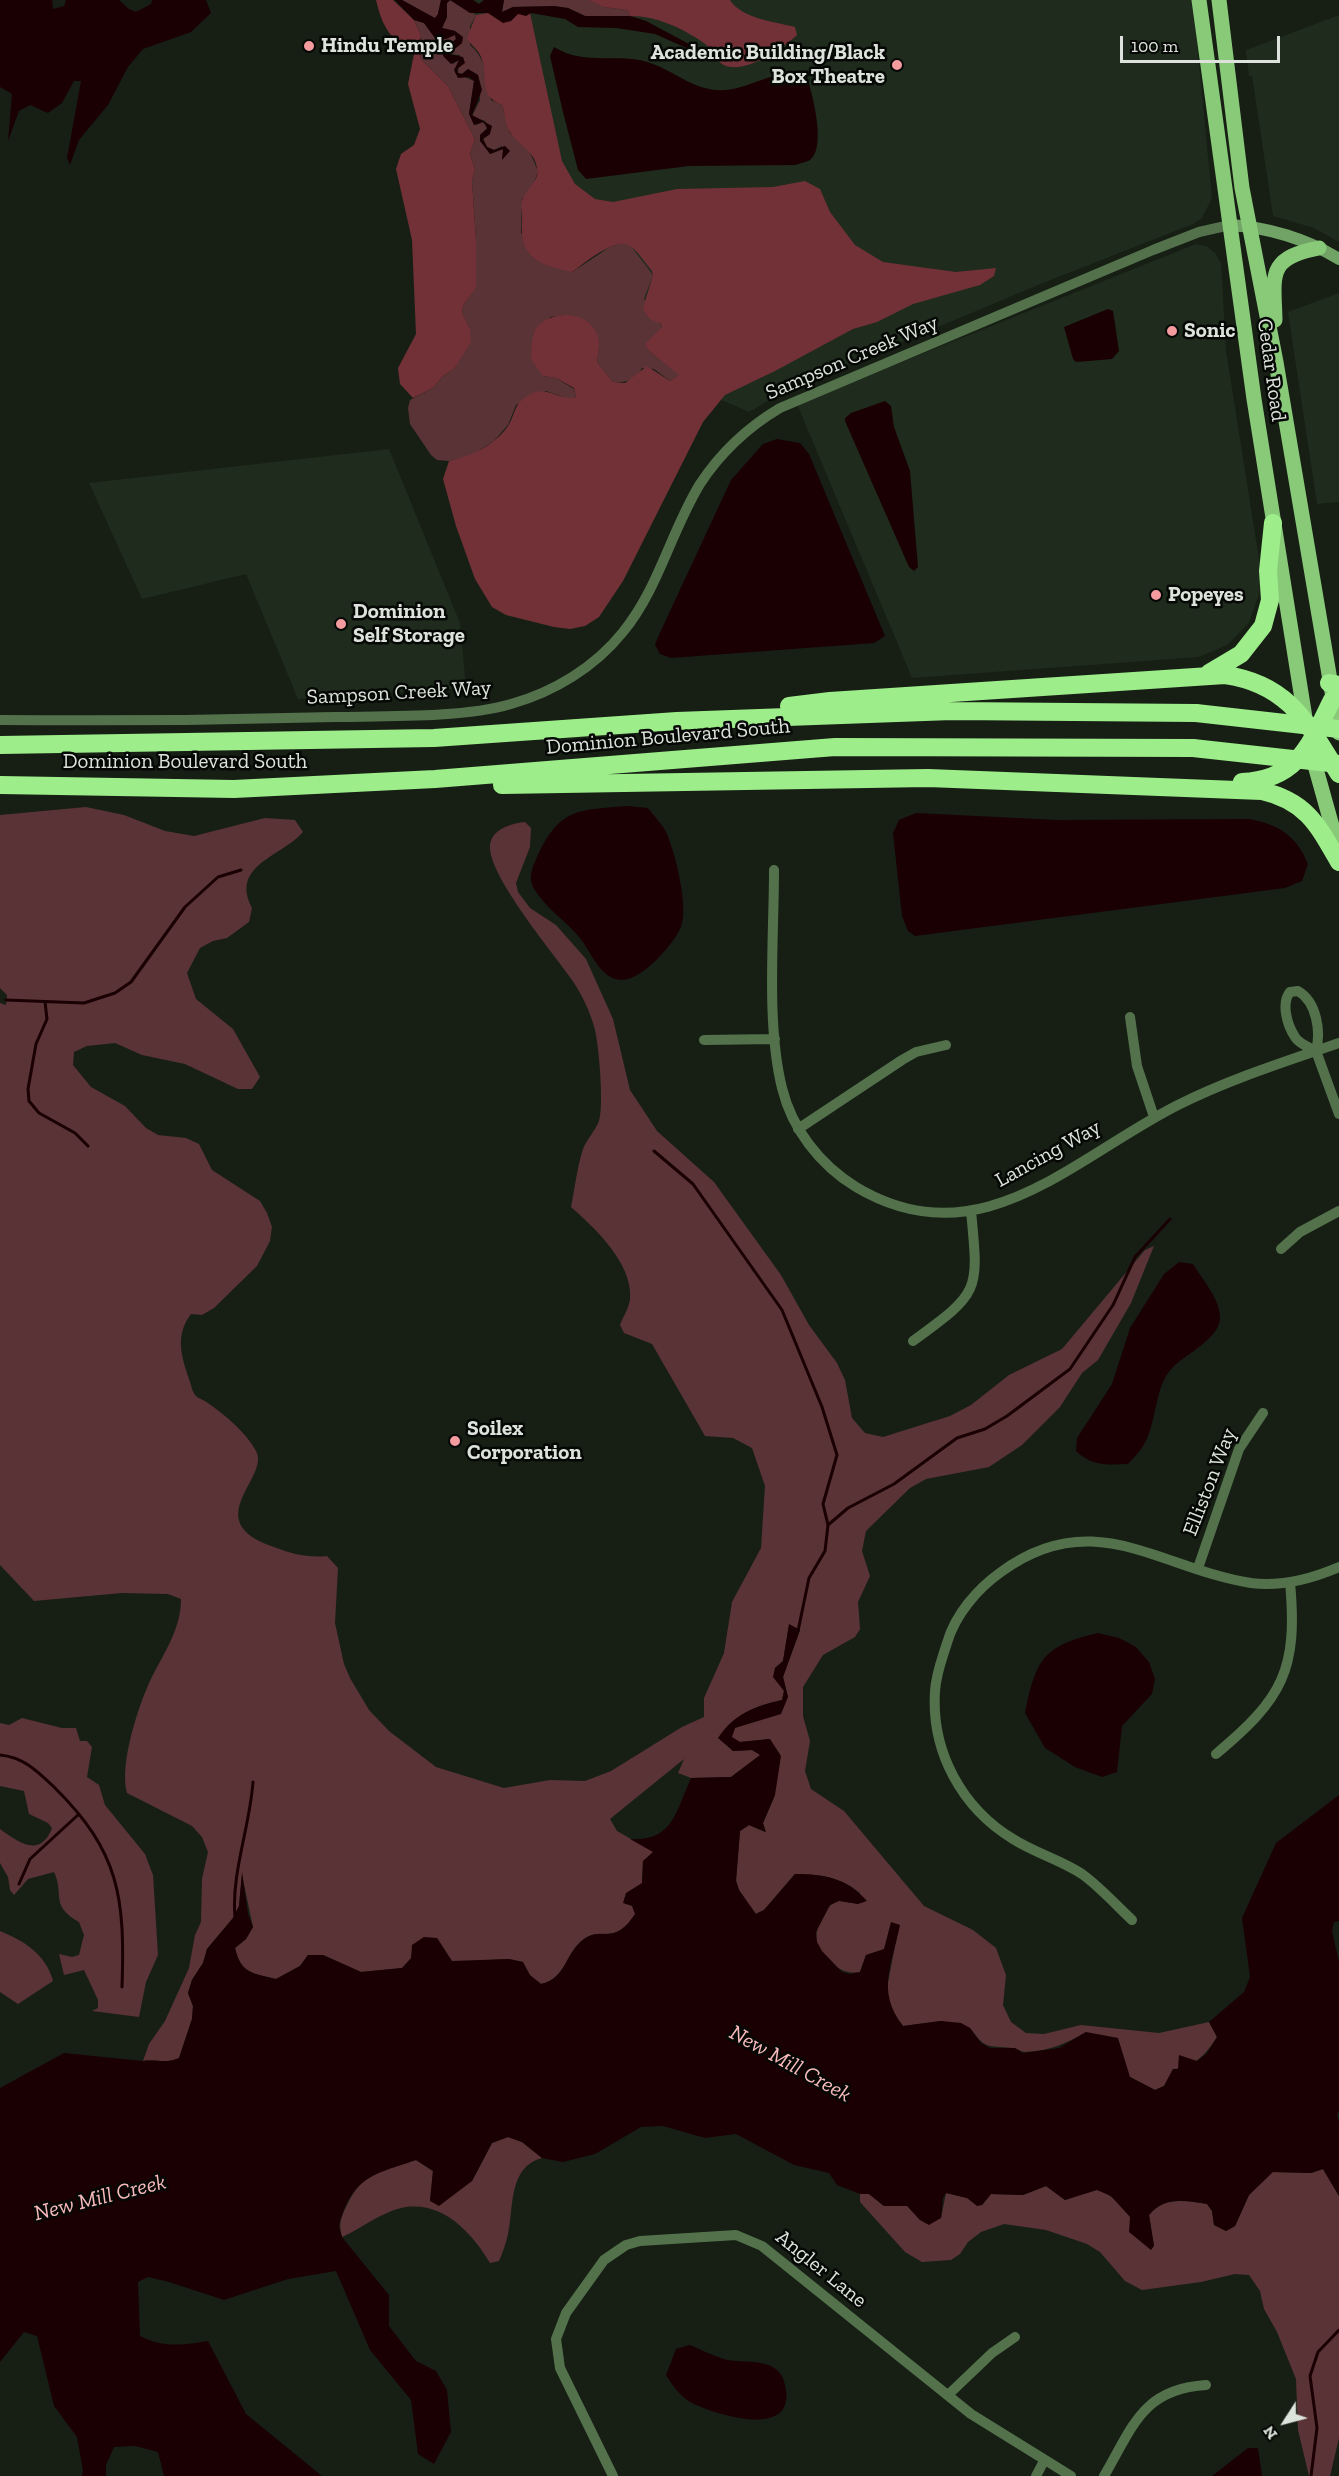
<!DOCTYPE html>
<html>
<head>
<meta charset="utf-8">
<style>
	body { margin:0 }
	#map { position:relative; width:1339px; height:2476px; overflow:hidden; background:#171f15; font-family:"Zilla Slab",serif }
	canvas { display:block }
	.north { position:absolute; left:1255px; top:2392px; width:60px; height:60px; -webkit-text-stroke:4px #050805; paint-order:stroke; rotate:234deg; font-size:16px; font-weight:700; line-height:24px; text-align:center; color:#dde3dc }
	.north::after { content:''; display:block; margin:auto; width:21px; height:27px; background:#dde3dc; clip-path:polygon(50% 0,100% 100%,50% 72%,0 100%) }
	.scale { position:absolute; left:1120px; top:36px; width:160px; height:27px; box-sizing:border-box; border:3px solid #dde3dc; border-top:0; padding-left:8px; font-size:18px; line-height:21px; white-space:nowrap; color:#dde3dc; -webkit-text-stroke:4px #050805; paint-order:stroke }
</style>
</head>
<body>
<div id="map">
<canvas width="1339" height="2476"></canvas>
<div class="north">N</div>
<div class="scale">100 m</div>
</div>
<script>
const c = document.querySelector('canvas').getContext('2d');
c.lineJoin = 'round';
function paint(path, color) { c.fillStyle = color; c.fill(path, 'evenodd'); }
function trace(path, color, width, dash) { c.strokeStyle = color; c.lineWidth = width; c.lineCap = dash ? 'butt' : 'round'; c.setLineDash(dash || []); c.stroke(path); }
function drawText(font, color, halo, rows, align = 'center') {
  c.font = font + ' "Zilla Slab",serif'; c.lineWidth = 5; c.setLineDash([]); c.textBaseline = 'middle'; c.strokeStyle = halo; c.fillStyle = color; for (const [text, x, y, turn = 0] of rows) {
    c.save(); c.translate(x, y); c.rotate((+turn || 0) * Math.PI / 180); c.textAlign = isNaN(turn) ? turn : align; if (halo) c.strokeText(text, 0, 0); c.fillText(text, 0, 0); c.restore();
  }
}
paint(new Path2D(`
	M452 0H1193L1212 198 1202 218 1193 224 1038 285 783 392 749 412 676 380Z
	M1339 15V242L1314 228 1273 216 1252 76H1249L1246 50Z
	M1196 244 1206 246 1215 253 1221 263 1226 350 1261 572 1259 594 1249 623 1227 645 1199 657 912 678 797 404Z
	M1339 293V502L1317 504 1288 312Z
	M389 449 460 623 466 688 298 699 246 574 142 599 89 483Z`), '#1f2b1d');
paint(new Path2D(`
	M402 0H441L438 14 435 19Z
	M450 0 476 15 470 26V45C487 59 487 80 491 100L502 105 510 133 528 148 538 171 534 183 522 199 521 233 572 272 610 247 622 243 630 245 653 275 644 299 662 327 649 351 680 375 670 381 654 369 642 368C636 380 626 383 613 382L597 362C605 326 585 311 550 317L543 376 556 378 574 389 576 397 569 399 546 391 516 405 508 425 494 441 469 457 449 461 437 460 431 455 410 424 408 408 410 400 433 388 443 376 454 369 470 329 462 312 464 304 476 287V240L472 181 475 169 470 154 475 139 448 86 421 59 419 47 421 35 414 20 424 23 435 38 455 35 456 39 444 51 453 64 459 60 455 73 474 81 469 114 476 125 483 122 487 128 480 135 490 154 503 149 508 157 502 146 494 150 487 147 483 139 490 134 485 121 472 116 480 100 478 75 468 69 462 74 458 73 460 55 448 54 462 43 455 31 442 28 447 17V3Z
	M504 0H588L603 7 628 10 630 16H585L568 8 554 6 513 7 502 12Z
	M86 807 124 815 165 831 194 836 265 818 295 820 303 832C281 857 230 865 252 908L249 922 227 938 213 941 200 948 187 973 196 999 233 1029 260 1077 252 1089H238L185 1064 142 1055 115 1043 87 1046 74 1052 73 1065 91 1087 125 1106 146 1128 158 1135 186 1138 199 1144 212 1170 260 1201 267 1213 272 1227 270 1241 257 1266 214 1308 202 1315 191 1314C175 1335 181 1355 189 1379 191 1384 192 1392 196 1396 199 1399 204 1400 208 1403 225 1415 246 1432 256 1451 271 1477 197 1521 274 1547 292 1554 308 1558 327 1556L338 1568 335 1623 344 1664 350 1678 369 1710 389 1731 436 1767 504 1788 550 1780 585 1781 611 1771 682 1727 704 1717V1698L724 1653 732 1602 761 1548 765 1486 752 1448 733 1438 705 1436 652 1344 624 1333 620 1325C623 1317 630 1306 630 1298 633 1264 594 1227 571 1207 575 1188 577 1167 583 1149 587 1139 595 1131 599 1121 604 1105 599 1048 595 1030 591 1014 582 994 572 980 556 956 480 867 491 841 495 828 514 823 525 822L531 828 530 847 516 883 518 892 530 908 556 925 586 959 613 1019 630 1090 657 1131 714 1182 781 1275 809 1325 837 1363 845 1380 852 1418 865 1433 883 1437 950 1416 971 1405 1009 1375 1062 1349 1145 1250 1154 1246 1131 1303 1098 1360 1082 1373 1060 1407 1022 1445 989 1467 926 1479 910 1488 866 1531 862 1551 870 1576 858 1602 860 1629 855 1637 823 1655 803 1687V1716L810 1741 805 1771 811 1789 844 1811 924 1906 973 1930 996 1948 1006 1975 1003 2005 1011 2022 1026 2033 1044 2034 1081 2025 1159 2033 1209 2022 1217 2037C1207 2053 1194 2068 1173 2069L1164 2086 1155 2090 1130 2077 1086 2032C1066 2044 1048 2051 1025 2052 1021 2052 1017 2048 1012 2048 987 2045 986 2050 970 2028L941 2021 903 2026 892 2011 886 1993 899 1925 884 1950 866 1955 860 1972C842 1976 824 1960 817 1943 813 1932 826 1902 839 1901 845 1901 852 1903 858 1904L860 1893C840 1877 820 1874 795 1874L764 1910 755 1914 739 1890 736 1880 740 1831 749 1825 765 1832 763 1823 775 1795 770 1739 740 1742 731 1738 735 1728 788 1697 783 1677 800 1630 789 1625 783 1661 775 1668 784 1691 782 1700C755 1706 733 1715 719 1738L733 1751 752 1750 761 1755 731 1777 691 1778 678 1773 684 1759 610 1819 617 1831 654 1852 643 1861 642 1883 632 1905 636 1914C613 1947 603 1925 584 1939 565 1952 567 1978 541 1984L529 1975 523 1962 509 1959 452 1962 437 1938 402 1968 361 1972 323 1955H308L300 1966 276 1979C252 1973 241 1974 235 1948L246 1939 253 1927 242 1875 239 1906 233 1918 207 1949 203 1963 192 1980 188 1993 193 2006 192 2019 179 2058C166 2064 157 2059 143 2061L149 2044 165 2021 189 1968 195 1935 201 1922 202 1879 208 1852 202 1837 192 1826 127 1793C119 1765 138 1707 150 1681 163 1654 181 1630 181 1599L168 1594 122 1593 34 1601 0 1565V1003L6 1005 7 995 0 988V815Z
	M22 1718 62 1728H76L80 1741H87L92 1747 87 1777 99 1785 105 1805 145 1854 153 1875 158 1955 146 1982 139 2017 92 2011 98 2008V2000L84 1970 64 1975 59 1954 72 1957 79 1955 84 1935 79 1922C49 1905 65 1895 54 1872L28 1879 14 1895 10 1890 8 1877 0 1863V1829C18 1842 40 1859 52 1828L48 1823 29 1814 24 1791 0 1786V1723L9 1725Z
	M0 1931C24 1941 46 1954 53 1981L18 2004 0 1992Z
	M508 2137 522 2142 542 2158C508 2167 514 2207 508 2234 506 2243 503 2252 499 2261L490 2263C472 2233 442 2199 401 2208 380 2213 362 2228 342 2237 338 2224 341 2217 347 2205 364 2170 381 2172 416 2160L433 2171 430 2201 472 2181 492 2143Z
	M1323 2169 1339 2196V2438L1330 2476H1309L1298 2430 1296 2379 1277 2332 1264 2309 1260 2291 1249 2275 1235 2274 1201 2282 1142 2290 1125 2281 1100 2252 1087 2244 1046 2230 1004 2224 981 2232 968 2242 960 2254 951 2260 922 2262 905 2252 860 2202V2194H869L884 2206H908L920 2220 941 2218 946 2193 967 2198 982 2205 991 2194 1023 2195 1046 2186 1065 2200C1074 2197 1088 2190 1097 2190 1116 2192 1142 2232 1154 2246L1149 2215C1165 2196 1185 2201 1207 2204L1212 2211 1214 2225 1226 2231 1235 2226 1249 2195 1272 2172 1311 2173Z`), '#593335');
paint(new Path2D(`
	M376 0H393L414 20 421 35 419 47 421 59 448 86 475 139 470 154 475 169 472 181 476 240V288L464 304 462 312 470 329 471 342 454 369 443 376 433 388 413 398 400 384 398 368 416 334 412 240 396 169 401 154 414 145 420 129 408 84 414 54C390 38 383 29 376 0Z
	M588 0H730C742 19 776 22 795 27L797 35C783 48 742 77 722 64 714 59 711 48 704 43 682 28 657 16 630 16L628 10 603 7Z
	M488 13H530L562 161 575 184 595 199 613 202 677 189 773 187 805 181 820 189 830 212 855 245 883 262 956 272 996 268 994 276 980 285 913 304 877 322 853 329 775 371 725 395 703 422 623 581 599 617 585 626 570 629 554 627 506 615 492 607 475 579 456 526 443 479 449 461C471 456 494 446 508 426 517 411 513 403 531 394 546 385 561 402 576 397L574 388 556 378 543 376 531 359C532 349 531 335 537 327 551 311 584 310 595 330 601 340 599 351 597 362L613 382 625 383 647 366 670 381 679 375 649 351 645 344 662 327 660 323C651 321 647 317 643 308L653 275 652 271C645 263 638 251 630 246 616 236 584 264 572 272 539 265 519 258 522 220 523 214 520 207 522 201 525 189 540 182 537 168 534 149 517 145 510 132 505 125 505 113 502 105 476 94 490 78 481 57 478 49 471 46 467 38L476 15Z`), '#713137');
paint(new Path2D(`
	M0 0H52L53 9 64 6 66 0H119L129 9 136 12 151 4 152 0H206L211 13 191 32 143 49 128 67 108 105 79 140 70 165 67 158 81 81H74L62 103 48 113 30 105 19 111 8 141 12 94 0 87Z
	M395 0H402L435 18 438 14 441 0H473L479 4 484 0H504L502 12 513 7 554 6 568 8 585 16H630L646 21 704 52 691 50 655 34 616 28 578 27 565 19 531 13 526 16 518 14 511 21 503 23 488 13H470L450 0 447 3V17L442 28 455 31 463 37 462 43 448 54 463 57 465 63 457 69 458 73 462 74 468 69 478 75 482 90 472 115 492 126 490 134 483 139 487 147 494 150 505 146 510 151 502 160 503 149 490 154 480 141V135L487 129 486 125 483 122 474 125 469 114 474 81 469 77 458 78 454 70 459 60 451 64 443 56V51L456 39 455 35 446 39 435 38 424 23 414 20Z
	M554 47C586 67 621 51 653 64 679 74 696 92 726 90 752 88 781 66 806 75 812 91 827 148 810 160 807 162 800 163 796 165L689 166 586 179 578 170 563 112 550 56Z
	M1108 309 1113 311 1119 351 1112 359 1076 362 1073 359 1064 327Z
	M885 401 891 406 894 427 910 471 918 567 914 571 909 567 845 421V418L851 413Z
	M777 439 800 443 809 454 885 636 874 643 671 658 660 654 655 645 658 637 731 480 763 444Z
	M628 806 648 808C654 816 663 825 667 834 675 853 689 907 681 927 674 944 642 980 622 980 599 979 592 952 579 937 565 920 544 907 533 887 528 877 533 866 537 857 560 807 579 810 628 806Z
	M916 813 1057 820 1249 819C1278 824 1297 836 1308 864L1302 881 1285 888 915 936 908 931 902 916 893 833 899 820Z
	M1179 1262 1193 1264C1202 1279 1220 1299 1220 1317 1221 1337 1187 1354 1174 1366 1153 1386 1158 1423 1143 1446 1139 1453 1133 1458 1128 1464 1108 1465 1091 1466 1076 1451L1077 1438 1112 1384 1130 1328 1164 1274Z
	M789 1624 800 1630 783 1677 788 1697 781 1714 735 1728 732 1737 740 1742 770 1739 781 1756 775 1795 763 1823 766 1832 749 1825 740 1831 736 1881 739 1890 756 1914 764 1910 795 1874C824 1874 847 1878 867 1901L858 1904 839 1901 830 1905 816 1932 817 1942 822 1951 842 1972 850 1974 860 1972 866 1955 884 1949 891 1922 900 1925C892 1965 876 1991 903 2026L941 2021 961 2023 970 2028 981 2043 990 2048H1015L1023 2053 1059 2048 1086 2032 1118 2038 1130 2077 1155 2090 1164 2086 1173 2069H1178L1179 2055 1197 2061 1207 2053 1217 2037 1209 2022 1244 1992 1250 1977 1242 1918 1276 1843 1339 1795V1921L1334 1922 1332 1931 1339 1962V2110L1337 2115 1339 2122V2196L1323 2169 1311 2173 1273 2172 1249 2195 1235 2226 1226 2231 1214 2225 1212 2211 1207 2204C1185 2200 1164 2196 1149 2215L1154 2246 1151 2250 1129 2232 1130 2217 1111 2196 1097 2190 1065 2200 1046 2186 1023 2195 991 2194 982 2205 977 2206 967 2198 946 2193 943 2198 941 2218 929 2225 920 2220 907 2206H884L869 2194H860L837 2185 829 2173 794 2165 736 2134 705 2138 663 2126 641 2127 595 2154 563 2162 542 2158 522 2142 508 2137 492 2143 472 2181 439 2206 430 2201 433 2171 416 2160C372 2175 352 2177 339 2226L342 2237 389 2295V2326L416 2361 436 2371 447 2390 451 2432 434 2464 418 2454 411 2400 370 2350 336 2271 288 2279 224 2300 169 2282 148 2277 138 2282 140 2336C163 2348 183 2345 208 2341L246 2414 322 2476H164L158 2452 135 2446 114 2447 106 2465V2476H82L83 2471 77 2437 54 2406 37 2336 24 2332 0 2362V2088L64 2053 143 2061C157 2059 166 2064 179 2058L192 2019 193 2006 188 1993 192 1980 203 1963 207 1949 233 1918 239 1906 242 1872 248 1914 253 1927 246 1939 235 1948C241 1974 253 1973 276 1979L300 1966 308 1955H323L361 1972 402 1968 411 1958 412 1945 424 1937 437 1938 452 1961 509 1959 523 1962 530 1975 541 1984C566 1979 565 1953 584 1939 602 1926 613 1947 635 1914L632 1906 623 1903 626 1893 642 1883 643 1861 653 1852 630 1839C673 1842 676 1811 691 1778L731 1777 760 1755 752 1750 733 1751 718 1738C734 1714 755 1706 782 1700L784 1691 773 1677 775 1668 783 1661Z
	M1098 1633 1119 1638 1136 1647 1149 1662 1155 1679 1152 1694 1122 1726 1117 1772 1102 1777 1075 1767 1045 1748 1025 1713C1036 1660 1042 1646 1098 1633Z
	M690 2345C702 2350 715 2357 728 2360 744 2363 764 2359 777 2370 783 2375 785 2383 786 2390 793 2440 713 2414 690 2402 679 2395 672 2385 666 2375L676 2349Z
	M1248 2448H1258L1262 2476H1212Z`), '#1a0003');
trace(new Path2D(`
	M6 1000 84 1003 115 993 131 982 185 907 218 877 241 870
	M45 1002 47 1019 36 1044 28 1089 29 1101 39 1113 75 1133 88 1146
	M654 1151 693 1184 782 1310 822 1407 837 1455 823 1504 828 1525
	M798 1631 809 1578 825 1551 828 1525 848 1508 894 1484 957 1438 985 1429 1007 1416 1070 1369 1113 1305 1135 1257 1170 1219
	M0 1755C23 1757 37 1771 54 1787 120 1852 125 1898 122 1987
	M19 1884 30 1859 79 1814
	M235 1917C231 1874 250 1826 253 1782
	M1311 2476 1317 2428 1310 2376 1318 2352 1339 2330`), '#1a0003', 3);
trace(new Path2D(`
	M0 720C112 721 223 720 335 717 387 716 463 718 511 704 554 692 595 667 623 632 659 588 671 531 700 484 721 452 748 427 780 408L1153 250 1199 232 1230 225
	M774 870C774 938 766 1023 782 1088 792 1129 820 1165 856 1187 980 1261 1073 1158 1178 1105 1230 1079 1284 1062 1339 1043
	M1298 991C1317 1002 1321 1032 1316 1051 1309 1047 1299 1044 1295 1037 1287 1025 1281 1003 1290 992Z
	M1130 1017 1137 1066 1154 1117
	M704 1040 775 1039
	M1316 1051 1339 1114
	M798 1129 902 1060 916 1052 946 1045
	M1281 1249 1300 1232 1339 1211
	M913 1341C980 1292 979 1293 971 1211
	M1198 1568 1239 1449 1263 1413
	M1216 1754C1283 1698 1298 1670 1290 1582
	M1132 1920C1116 1905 1100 1887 1082 1874 1061 1860 1035 1853 1013 1839 962 1808 931 1752 935 1691 936 1674 942 1659 947 1643 955 1615 977 1589 1001 1572 1094 1504 1160 1569 1251 1583 1282 1587 1311 1579 1339 1567
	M948 2395 992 2353 1015 2337
	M613 2476 560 2368 556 2339 566 2313 604 2260 626 2245 640 2241 736 2235 762 2246 971 2414 1071 2476
	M1036 2476 1044 2461
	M1104 2476C1133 2427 1142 2389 1206 2385`), '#53724c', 10);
trace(new Path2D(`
	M1230 225C1267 227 1307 239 1339 259`), '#71a366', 12);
trace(new Path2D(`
	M1199 0 1254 399 1306 724
	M1219 0 1242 188 1276 362 1339 733
	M1275 320C1274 276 1266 258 1319 248
	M1311 751 1339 851`), '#89ca79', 15);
trace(new Path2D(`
	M1209 673 1241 654 1263 626 1270 600 1268 571 1273 523
	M1329 683 1339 685
	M789 706 830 701 1225 675C1289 684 1308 724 1339 774
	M0 745 434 738 677 721 952 711 1196 713
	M1242 782C1298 780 1310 744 1332 700
	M0 785 234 789 435 779 835 747 1193 748
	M502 785 928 778 1262 791C1306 801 1318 825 1339 862`), '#9eed8b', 18);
trace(new Path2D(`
	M1196 713 1339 729
	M1193 748 1339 764`), '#9eed8b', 18);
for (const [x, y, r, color] of [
	[309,46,6,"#f49b9f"],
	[897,65,6,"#f49b9f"],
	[1172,331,6,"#f49b9f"],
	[1156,595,6,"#f49b9f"],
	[341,624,6,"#f49b9f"],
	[455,1441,6,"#f49b9f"]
]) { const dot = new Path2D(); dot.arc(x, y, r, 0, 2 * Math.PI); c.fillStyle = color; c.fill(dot); trace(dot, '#050805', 2); }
drawText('bold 21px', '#dde3dc', '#050805', [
	["Hindu Temple",321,46],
	["Academic Building/Black",885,53,"right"],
	["Box Theatre",885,77,"right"],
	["Sonic",1184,331],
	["Popeyes",1168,595],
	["Dominion",353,612],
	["Self Storage",353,636],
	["Soilex",467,1429],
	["Corporation",467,1453]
], 'left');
drawText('21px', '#dde3dc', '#050805', [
	["Sampson Creek Way",852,358,-23],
	["Cedar Road",1271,370,82],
	["Sampson Creek Way",399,693,-3],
	["Dominion Boulevard South",668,737,-5],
	["Dominion Boulevard South",185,762],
	["Lancing Way",1048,1154,-29],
	["Elliston Way",1210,1482,-69],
	["Angler Lane",821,2269,39]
]);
drawText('italic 22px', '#f7b9bb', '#050805', [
	["New Mill Creek",790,2064,29],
	["New Mill Creek",100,2198,-14]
]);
</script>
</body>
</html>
